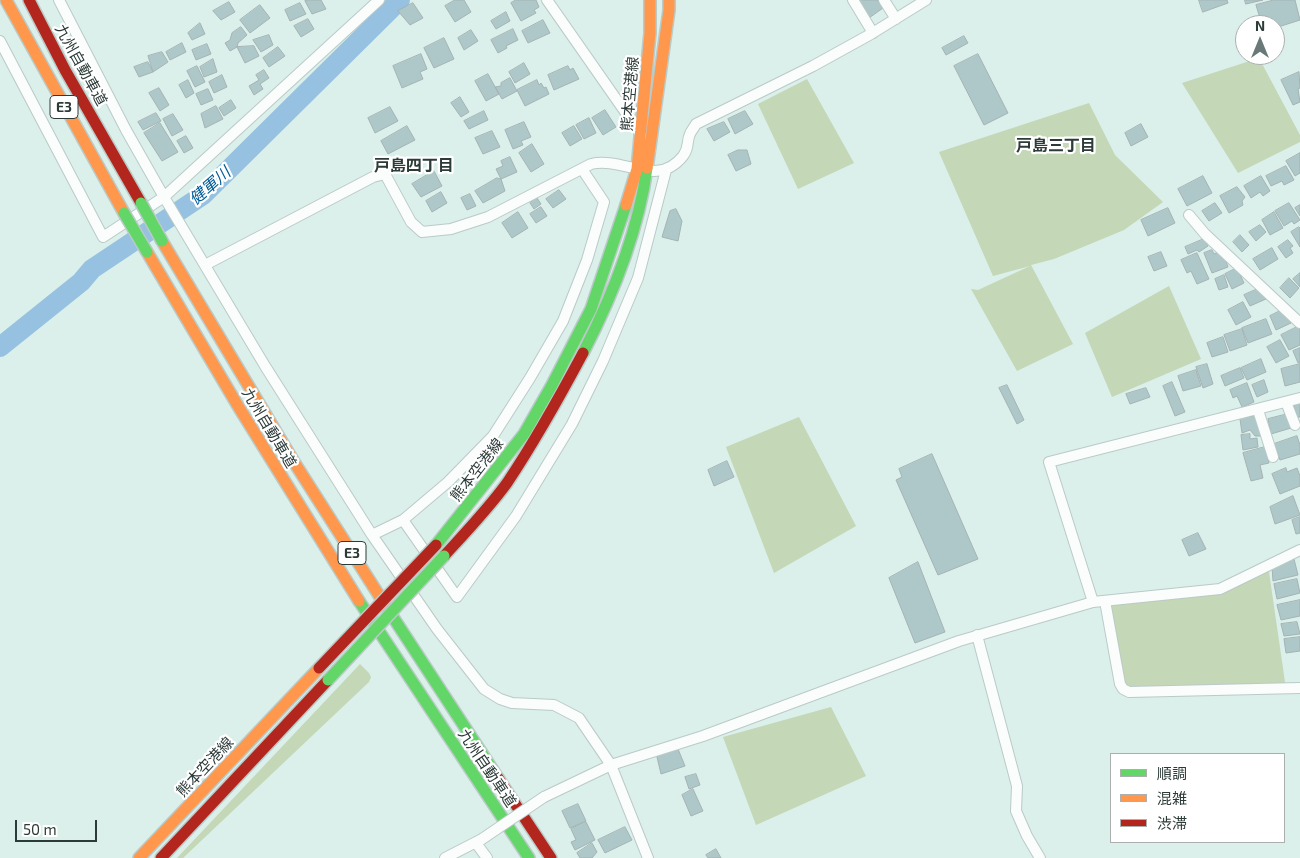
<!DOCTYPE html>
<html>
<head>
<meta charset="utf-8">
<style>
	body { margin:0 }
	#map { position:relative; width:1300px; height:858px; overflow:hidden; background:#dbefeb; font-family:"Exo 2","Noto Sans JP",sans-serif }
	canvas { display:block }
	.legend { position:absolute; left:1110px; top:753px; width:175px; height:90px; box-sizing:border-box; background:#fff; border:1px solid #abb0af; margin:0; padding:6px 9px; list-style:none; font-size:15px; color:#2c3a38 }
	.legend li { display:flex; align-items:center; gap:10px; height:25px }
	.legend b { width:25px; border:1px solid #abb0af }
	.north { position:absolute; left:1235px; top:15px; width:50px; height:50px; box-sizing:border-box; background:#fff; border:1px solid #abb0af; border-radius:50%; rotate:0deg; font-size:14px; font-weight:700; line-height:20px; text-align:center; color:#2c3a38 }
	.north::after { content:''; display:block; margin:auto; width:18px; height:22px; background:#697977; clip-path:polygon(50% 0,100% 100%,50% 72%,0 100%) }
	.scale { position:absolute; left:15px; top:820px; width:82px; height:22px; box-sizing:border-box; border:2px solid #2c3a38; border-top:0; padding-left:6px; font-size:15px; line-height:18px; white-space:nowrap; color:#2c3a38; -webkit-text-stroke:4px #fff; paint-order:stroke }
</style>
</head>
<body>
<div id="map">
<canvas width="1300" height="858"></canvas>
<ul class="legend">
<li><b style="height:6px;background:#63d668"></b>順調</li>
<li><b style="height:6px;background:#ff974d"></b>混雑</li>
<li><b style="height:6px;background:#b3261e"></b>渋滞</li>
</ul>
<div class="north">N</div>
<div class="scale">50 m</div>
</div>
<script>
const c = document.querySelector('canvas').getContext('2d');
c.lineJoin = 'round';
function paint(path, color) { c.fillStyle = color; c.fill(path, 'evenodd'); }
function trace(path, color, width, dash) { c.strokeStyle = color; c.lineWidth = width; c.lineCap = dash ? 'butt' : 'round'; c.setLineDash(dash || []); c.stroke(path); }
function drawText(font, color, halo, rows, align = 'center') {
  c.font = font + ' "Exo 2","Noto Sans JP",sans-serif'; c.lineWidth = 4.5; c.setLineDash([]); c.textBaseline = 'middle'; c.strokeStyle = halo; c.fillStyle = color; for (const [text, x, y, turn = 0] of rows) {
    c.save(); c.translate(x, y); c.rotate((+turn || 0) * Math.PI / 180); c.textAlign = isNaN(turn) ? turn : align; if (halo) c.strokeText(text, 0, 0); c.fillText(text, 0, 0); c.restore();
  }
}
paint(new Path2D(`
	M1259 58 1300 135V142L1238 173 1182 83Z
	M807 79 854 163 798 189 758 104Z
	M1089 103 1115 155 1163 202 1124 230 1054 259 1031 265 1073 344 1017 371 971 289 978 290 1030 266 993 276 939 152Z
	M1169 286 1201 359 1112 397 1085 333Z
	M799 417 856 526 774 573 726 447Z
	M1268 565 1286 689H1123L1105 601 1220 589Z
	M360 664 369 673 371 677 369 682 183 858H177Z
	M831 707 866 776 756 825 723 737Z`), '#c4d7b6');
trace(new Path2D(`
	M0 347 81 282 92 269 203 195 400 0`), '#96c1e0', 20);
const building = new Path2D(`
	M310 0H321L326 9 312 14 305 1Z
	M455 0H464L471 12 455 22 445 6Z
	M516 0H536L539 7 534 10 536 13 521 21 511 3Z
	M862 0H877L883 8 869 18 858 3Z
	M1199 0H1227L1228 3 1203 12Z
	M1245 0H1263L1246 4Z
	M1274 0H1295L1300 20 1275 28V25H1262L1256 5Z
	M229 2 235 12 221 20 213 11Z
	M300 3 306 14 290 21 285 10Z
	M413 3 423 18 410 25 398 11Z
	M260 5 270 18 250 33 240 20Z
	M506 12 510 21 496 29 491 21Z
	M308 19 314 29 301 37 294 26Z
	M543 20 550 33 528 43 522 31Z
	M200 23 205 34 192 40 188 33Z
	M241 27 247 35 238 43 237 47 230 51 225 43 230 40 232 33Z
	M513 29 518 40 506 46 507 48 498 53 491 40Z
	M471 30 478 41 464 50 458 38Z
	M269 35 273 45 261 52 253 40Z
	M964 36 968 43 946 55 942 48Z
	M444 38 454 59 434 68 424 48Z
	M182 43 186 52 170 60 166 52Z
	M207 44 211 54 196 60 192 50Z
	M254 46 259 56 245 63 237 47Z
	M278 47 285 56 269 67 263 58Z
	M162 52 168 62 153 72 148 56Z
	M421 54 427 69 420 72 423 79 402 88 393 66Z
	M978 54 1008 113 984 125 954 66Z
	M213 59 217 72 204 77 200 67Z
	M148 62 153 72 139 77 134 67Z
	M524 63 530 74 515 83 509 72Z
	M197 66 205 82 195 87 187 71Z
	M568 66 570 70 573 68 579 79 554 90 548 75Z
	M264 70 269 78 260 84 263 89 254 95 249 86 259 80 256 75Z
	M1299 72 1300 88 1298 89 1300 102 1293 105 1281 80Z
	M488 74 499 94 486 101 475 81Z
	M222 75 227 87 214 93 209 82Z
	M510 78 517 91 502 99 495 87 501 86V83Z
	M188 80 194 93 186 98 179 85Z
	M537 80 539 85 541 83 544 88 546 87 549 94 525 106 517 90Z
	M159 88 169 105 160 111 149 93Z
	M208 89 213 100 201 105 196 94Z
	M460 97 469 112 461 117 451 103Z
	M231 100 236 108 224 116 219 108Z
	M216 106 223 119 205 128 201 114Z
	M390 107 398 121 375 133 368 118Z
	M605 110 616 127 603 135 592 118Z
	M484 111 488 120 469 129 464 121Z
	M745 111 753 124 735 134 728 119Z
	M156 113 161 121 143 130 138 122Z
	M173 114 183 130 172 136 163 119Z
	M589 118 596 133 584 139 576 125Z
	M524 122 531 137 521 141 523 145 513 149 505 130Z
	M724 122 730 132 714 141 707 129Z
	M160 123 178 152 162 161 144 133Z
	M1141 124 1148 137 1131 146 1125 133Z
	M407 126 415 140 388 154 381 141Z
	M574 126 582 139 570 146 562 133Z
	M492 131 500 147 483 154 475 138Z
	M186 136 193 148 184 153 177 141Z
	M532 144 544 164 531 172 519 153Z
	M738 150H747L751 164 736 171 728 155Z
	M1300 153V173L1295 176 1286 161Z
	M510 157 517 172 501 179 496 169 503 166 501 161Z
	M1286 166 1294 180 1284 185 1282 181 1271 186 1266 176Z
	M434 171 442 186 421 197 412 184Z
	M1203 176 1212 193 1187 206 1178 189Z
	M1261 176 1270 191 1263 196 1260 192 1251 198 1244 186Z
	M497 178 501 179 505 191 483 203 475 191Z
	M1237 187 1245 197 1242 201 1243 205 1229 213 1220 196Z
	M559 190 566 199 553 208 546 199Z
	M441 192 447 203 432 212 426 201Z
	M470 194 476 206 467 210 461 198Z
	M537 198 541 204 534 209 530 203Z
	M1215 203 1222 213 1209 221 1202 211Z
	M1289 203 1300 220 1294 224 1292 221 1284 226 1275 211Z
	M1300 205V216L1295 208Z
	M541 207 547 216 536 223 530 214Z
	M1168 208 1175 223 1148 236 1141 220Z
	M676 209 682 221 678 241 662 237 670 211Z
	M518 212 528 228 512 238 502 223Z
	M1274 212 1283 228 1270 235 1262 220Z
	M1260 225 1266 232 1256 241 1249 232Z
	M1299 227 1300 228V247L1291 232Z
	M1240 235 1249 245 1242 252 1233 242Z
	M1204 239 1208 246 1199 252 1197 250 1188 254 1185 247Z
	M1288 240 1293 246 1290 248 1293 253 1286 258 1278 247Z
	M1272 248 1278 259 1260 270 1253 259Z
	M1212 250 1214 254 1222 250 1228 267 1212 273 1204 253Z
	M1161 252 1167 266 1154 271 1148 257Z
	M1197 253 1209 279 1197 284 1191 271 1187 273 1181 260Z
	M1237 268 1244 283 1232 289 1225 274Z
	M1300 273V287L1293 279Z
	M1224 275 1228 287 1219 290 1215 279Z
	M1289 278 1299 288 1290 298 1280 288Z
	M1260 288 1266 299 1250 306 1244 295Z
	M1243 302 1251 317 1236 325 1228 310Z
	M1282 310 1286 312 1291 323 1276 330 1270 316Z
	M1266 319 1272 334 1248 343 1242 328Z
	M1299 326 1300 328V345L1289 350 1281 335Z
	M1242 329 1247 345 1230 351 1224 335Z
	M1223 337 1228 352 1212 357 1207 343Z
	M1280 340 1289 356 1276 363 1267 347Z
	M1300 348V362L1298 363 1293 351Z
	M1261 359 1266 372 1247 380 1241 368Z
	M1207 364 1213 384 1203 388 1196 367Z
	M1300 364V382L1285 386 1281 369Z
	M1240 368 1244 378 1225 386 1221 376Z
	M1196 370 1201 386 1183 391 1178 376Z
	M1264 380 1268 392 1257 397 1252 385Z
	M1172 382 1185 412 1175 416 1163 386Z
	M1247 383 1254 402 1242 407 1237 396 1233 398 1230 390Z
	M1007 385 1024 420 1017 424 999 388Z
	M1146 388 1150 397 1130 404 1126 394Z
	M1300 404V417H1297L1294 406Z
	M1288 414 1291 428 1271 434 1268 419Z
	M1256 416 1261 436H1255L1250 430 1242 433 1240 419Z
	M1250 434V439L1257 438 1258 447 1243 450 1241 435Z
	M1297 436 1300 445V454L1280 460 1274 444Z
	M1265 447 1269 463 1260 465 1263 478 1251 481 1243 453Z
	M932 454 978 559 938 575 896 480 902 477 899 469Z
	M727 461 734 477 714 486 708 470Z
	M1286 468 1287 472 1297 468 1300 476V486L1280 494 1272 474Z
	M1293 496 1300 515 1275 524 1270 507Z
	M1300 517V533L1296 534 1292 520Z
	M1198 533 1206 549 1189 556 1182 540Z
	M1294 559 1298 575 1273 581 1272 566Z
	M918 562 945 632 915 643 889 578Z
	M1297 579 1300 593 1277 599 1274 584Z
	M1300 600V616L1281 620 1277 605Z
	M1297 622 1300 634 1284 636 1281 624Z
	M1300 637V651L1286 653 1284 639Z
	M678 749 685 766 661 774 657 757Z
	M696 774 700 785 689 789 685 777Z
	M693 789 703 811 691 816 682 795Z
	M578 804 586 821 570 828 562 811Z
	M586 822 595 840 575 850 571 842 576 840 571 829Z
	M625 827 632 840 605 853 598 840Z
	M592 843 597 852 592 858H580L577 853Z
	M716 849 721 858H708L706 855Z`);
paint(building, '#aec8ca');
trace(building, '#a4b3b3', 1);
const street = new Path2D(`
	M59 0 126 130 164 197 265 366 372 535 437 629 484 689 500 699 512 703 554 705 579 718 611 765 648 858
	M547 0 642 136
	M853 0 873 33
	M884 0 896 19
	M0 41 103 237 164 197 379 0
	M1189 215 1205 234 1300 323
	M205 265 373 177 385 174 411 222 422 232 451 229 488 217 591 164C623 156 657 189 683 156 690 147 686 142 690 134 691 131 694 128 696 124L813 66 871 34 926 0
	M1286 402 1295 425
	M1258 410 1273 457
	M403 520 457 597 516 516 572 424 603 361 638 278 666 170
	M372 535 403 520 448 482 493 436 530 378 563 321 587 260 604 202 582 169
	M1105 601 1120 684 1123 689 1129 692 1300 688
	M1093 602 1049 462 1300 398
	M977 635 1017 786 1016 811 1027 836 1040 858
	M544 797 611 765 703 736 959 641 1093 602 1220 589 1300 550
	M476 843 487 858
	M445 858 482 839`);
const fast = new Path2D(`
	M583 353C613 295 638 233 647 168
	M436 545 524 434 552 385 591 309 626 205
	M359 601 529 858
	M389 611 498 778`);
const slow = new Path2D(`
	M6 0 124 213
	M647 168 669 10V0
	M626 205 637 169 650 33V0
	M162 241 294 462 389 611
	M147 252 238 406 359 601
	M139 858 319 668`);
const jam = new Path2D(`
	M29 0 65 70 141 203
	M444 556C466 532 488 509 507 483 535 441 559 398 583 353
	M498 778 551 858
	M161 858 328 680`);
trace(street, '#bacac7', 12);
trace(fast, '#bacac7', 14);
trace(slow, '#bacac7', 14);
trace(jam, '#bacac7', 14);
trace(street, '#fafdfc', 10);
trace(fast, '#63d668', 11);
trace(slow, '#ff974d', 11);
trace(jam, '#b3261e', 11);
const streetBridge = new Path2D(`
	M482 839 544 797`);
const fastBridge = new Path2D(`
	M141 203 162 241
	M124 213 147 252
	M328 680 444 556`);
const jamBridge = new Path2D(`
	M319 668 436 545`);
trace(streetBridge, '#bacac7', 12, []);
trace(fastBridge, '#bacac7', 14, []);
trace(jamBridge, '#bacac7', 14, []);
trace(streetBridge, '#fafdfc', 10);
trace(fastBridge, '#63d668', 11);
trace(jamBridge, '#b3261e', 11);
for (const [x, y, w] of [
	[64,107,28],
	[352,553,28]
]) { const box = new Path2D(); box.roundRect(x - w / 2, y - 11.5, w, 23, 4); c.fillStyle = '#fff'; c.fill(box); trace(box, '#2c3a38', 1); }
drawText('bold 14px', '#2c3a38', null, [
	["E3",64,107],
	["E3",352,553]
]);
drawText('15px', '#2c3a38', '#fff', [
	["九州自動車道",81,65,61],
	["熊本空港線",630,94,-85],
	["九州自動車道",269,428,59],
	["熊本空港線",477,470,-52],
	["熊本空港線",205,767,-47],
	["九州自動車道",487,768,56]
]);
drawText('bold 16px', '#2c3a38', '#fff', [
	["戸島三丁目",1056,146],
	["戸島四丁目",414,166]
]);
drawText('italic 16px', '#005c95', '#fff', [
	["健軍川",210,186,-41]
]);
</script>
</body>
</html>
